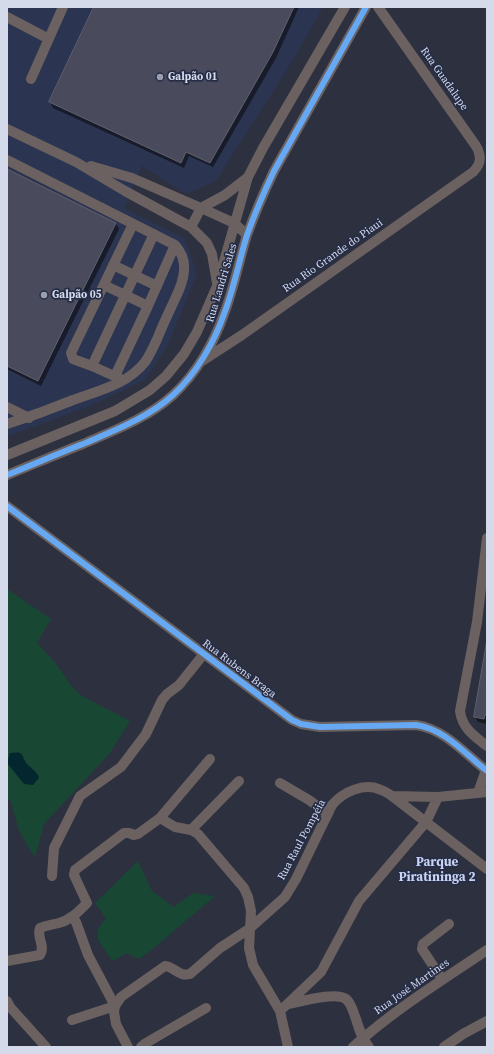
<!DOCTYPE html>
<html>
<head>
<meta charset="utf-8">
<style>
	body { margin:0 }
	#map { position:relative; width:494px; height:1054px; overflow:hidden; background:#2d313f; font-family:"Source Serif 4",serif }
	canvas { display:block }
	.frame { position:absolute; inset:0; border:8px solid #d5daeb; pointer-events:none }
</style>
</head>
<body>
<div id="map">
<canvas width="494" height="1054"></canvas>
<div class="frame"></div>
</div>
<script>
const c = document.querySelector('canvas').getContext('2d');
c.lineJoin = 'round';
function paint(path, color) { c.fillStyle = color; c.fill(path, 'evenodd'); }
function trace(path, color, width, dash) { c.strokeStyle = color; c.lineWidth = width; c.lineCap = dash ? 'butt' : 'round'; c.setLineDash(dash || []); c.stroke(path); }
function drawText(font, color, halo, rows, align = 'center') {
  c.font = font + ' "Source Serif 4",serif'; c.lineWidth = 3.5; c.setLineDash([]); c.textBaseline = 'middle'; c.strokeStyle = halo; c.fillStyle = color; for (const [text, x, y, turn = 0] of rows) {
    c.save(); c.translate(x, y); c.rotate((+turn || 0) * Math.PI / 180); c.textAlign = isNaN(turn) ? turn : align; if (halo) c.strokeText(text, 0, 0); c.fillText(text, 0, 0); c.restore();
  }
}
paint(new Path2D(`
	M7 7H323L293 60 216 181 186 194 142 166 124 208 184 238 190 252 197 274 167 347 145 380 90 406 7 437Z`), '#2b3450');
paint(new Path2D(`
	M7 589 51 619 37 643 54 661 73 688 82 696 130 721 110 753 44 824 35 858 19 831 11 802 7 797Z
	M138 861 152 891 174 907 193 893 215 896 154 948 139 959 127 953 112 961 98 940V929L106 918 95 903Z`), '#184734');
paint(new Path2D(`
	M10 753C13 753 17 752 20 753 23 754 23 758 25 761 29 768 37 770 39 778L33 785 24 784 7 763Z`), '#04262e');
paint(new Path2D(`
	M95 7H299L276 58 213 167 189 156 184 168 53 108 50 102Z
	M7 171 116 224 119 229 41 386 7 369Z
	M487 646V724L478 722 475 717Z`), '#0007');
const building = new Path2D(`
	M94 7H294L273 52 210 163 186 152 181 163 49 102Z
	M7 169 116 223 38 381 7 366Z
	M487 640V715H485L484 719 474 717Z`);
paint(building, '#4a4a5d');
trace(building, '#5f616d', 1);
trace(new Path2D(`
	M7 17 49 39
	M31 79 63 7
	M7 129 76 162 125 191 191 227 207 243 212 254 217 283
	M7 160 175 245C190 261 184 281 175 299 169 312 163 324 158 337 154 346 150 355 145 362 128 384 98 391 73 400 51 409 29 417 7 424
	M91 166 132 178 201 208 234 223 247 235
	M191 227 201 208 225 195 247 178
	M113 265 157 286
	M104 285 148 306
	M202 361 242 335 473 172C481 164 482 156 476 146L378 7
	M92 366 73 359 71 353 133 224
	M115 376 148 306 175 245
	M123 380 92 366 154 234
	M7 407 29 418
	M7 455 115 411 150 390 166 376 184 354 197 332 217 286 248 177 263 148 345 7
	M7 475C32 465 57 454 83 444 113 431 148 418 173 395 196 374 214 343 224 314 234 288 239 261 247 235 255 213 264 192 274 171L366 7
	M7 506 292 720 301 724 320 727 416 725C445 729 465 754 487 771
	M487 538 477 622 460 711C462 728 474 736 487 746
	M280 783 309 800 328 814
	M478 793 486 770
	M392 796 438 797 487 792
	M160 818 175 827 191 830 198 834 244 888 248 897 251 911 249 948 253 965 280 1011 288 1047
	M191 830 239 781
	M52 876 54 848 80 796 121 767 146 734 162 700 167 694 179 685 203 655
	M7 961 40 955C46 946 36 937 40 928 47 925 52 925 59 923 71 920 79 911 87 903L74 875 75 870 124 833H129L134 835 138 834 160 818 210 759
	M442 979 422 949 423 944 449 924
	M7 1001 10 1007 46 1047
	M288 1004C300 1002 336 991 346 999 352 1004 353 1012 356 1019 359 1029 362 1039 369 1047
	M280 1011 321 972 359 901 426 822 438 797
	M72 1020 115 1006 88 955 76 922 73 917
	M128 1047 116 1024 114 1012 115 1006 121 997 165 966C175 967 179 977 190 974L220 948 249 929 285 897 296 879 332 805C343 792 364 782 381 790 385 791 389 794 392 796L487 869
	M141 1047 146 1043 206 1008
	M353 1047C394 1010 441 981 487 950
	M444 1047 463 1034 487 1021`), '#6b6160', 10);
trace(new Path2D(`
	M7 475C32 465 57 454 83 444 113 431 148 418 173 395 196 374 214 343 224 314 234 288 239 261 247 235 255 213 264 192 274 171L366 7
	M7 506 292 720 301 724 320 727 416 725C445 729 465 754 487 771`), '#66a8f1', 6);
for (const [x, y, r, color] of [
	[160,77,4,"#9a9faf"],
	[44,295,4,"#9a9faf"]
]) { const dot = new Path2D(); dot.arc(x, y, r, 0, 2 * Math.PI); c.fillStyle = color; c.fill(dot); trace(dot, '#262d46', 1.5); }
drawText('bold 11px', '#d5daeb', '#262d46', [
	["Galpão 01",168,77],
	["Galpão 05",52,295]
], 'left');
drawText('11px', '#d5daeb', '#262d46', [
	["Rua Guadalupe",444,79,55],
	["Rua Rio Grande do Piaui",333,256,-35],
	["Rua Landri Sales",222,283,-73],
	["Rua Rubens Braga",239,669,37],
	["Rua Raul Pompéia",302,840,-62],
	["Rua José Martines",412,987,-35]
]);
drawText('bold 13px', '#c9d3f3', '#262d46', [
	["Parque",437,863],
	["Piratininga 2",437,878]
]);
</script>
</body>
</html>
